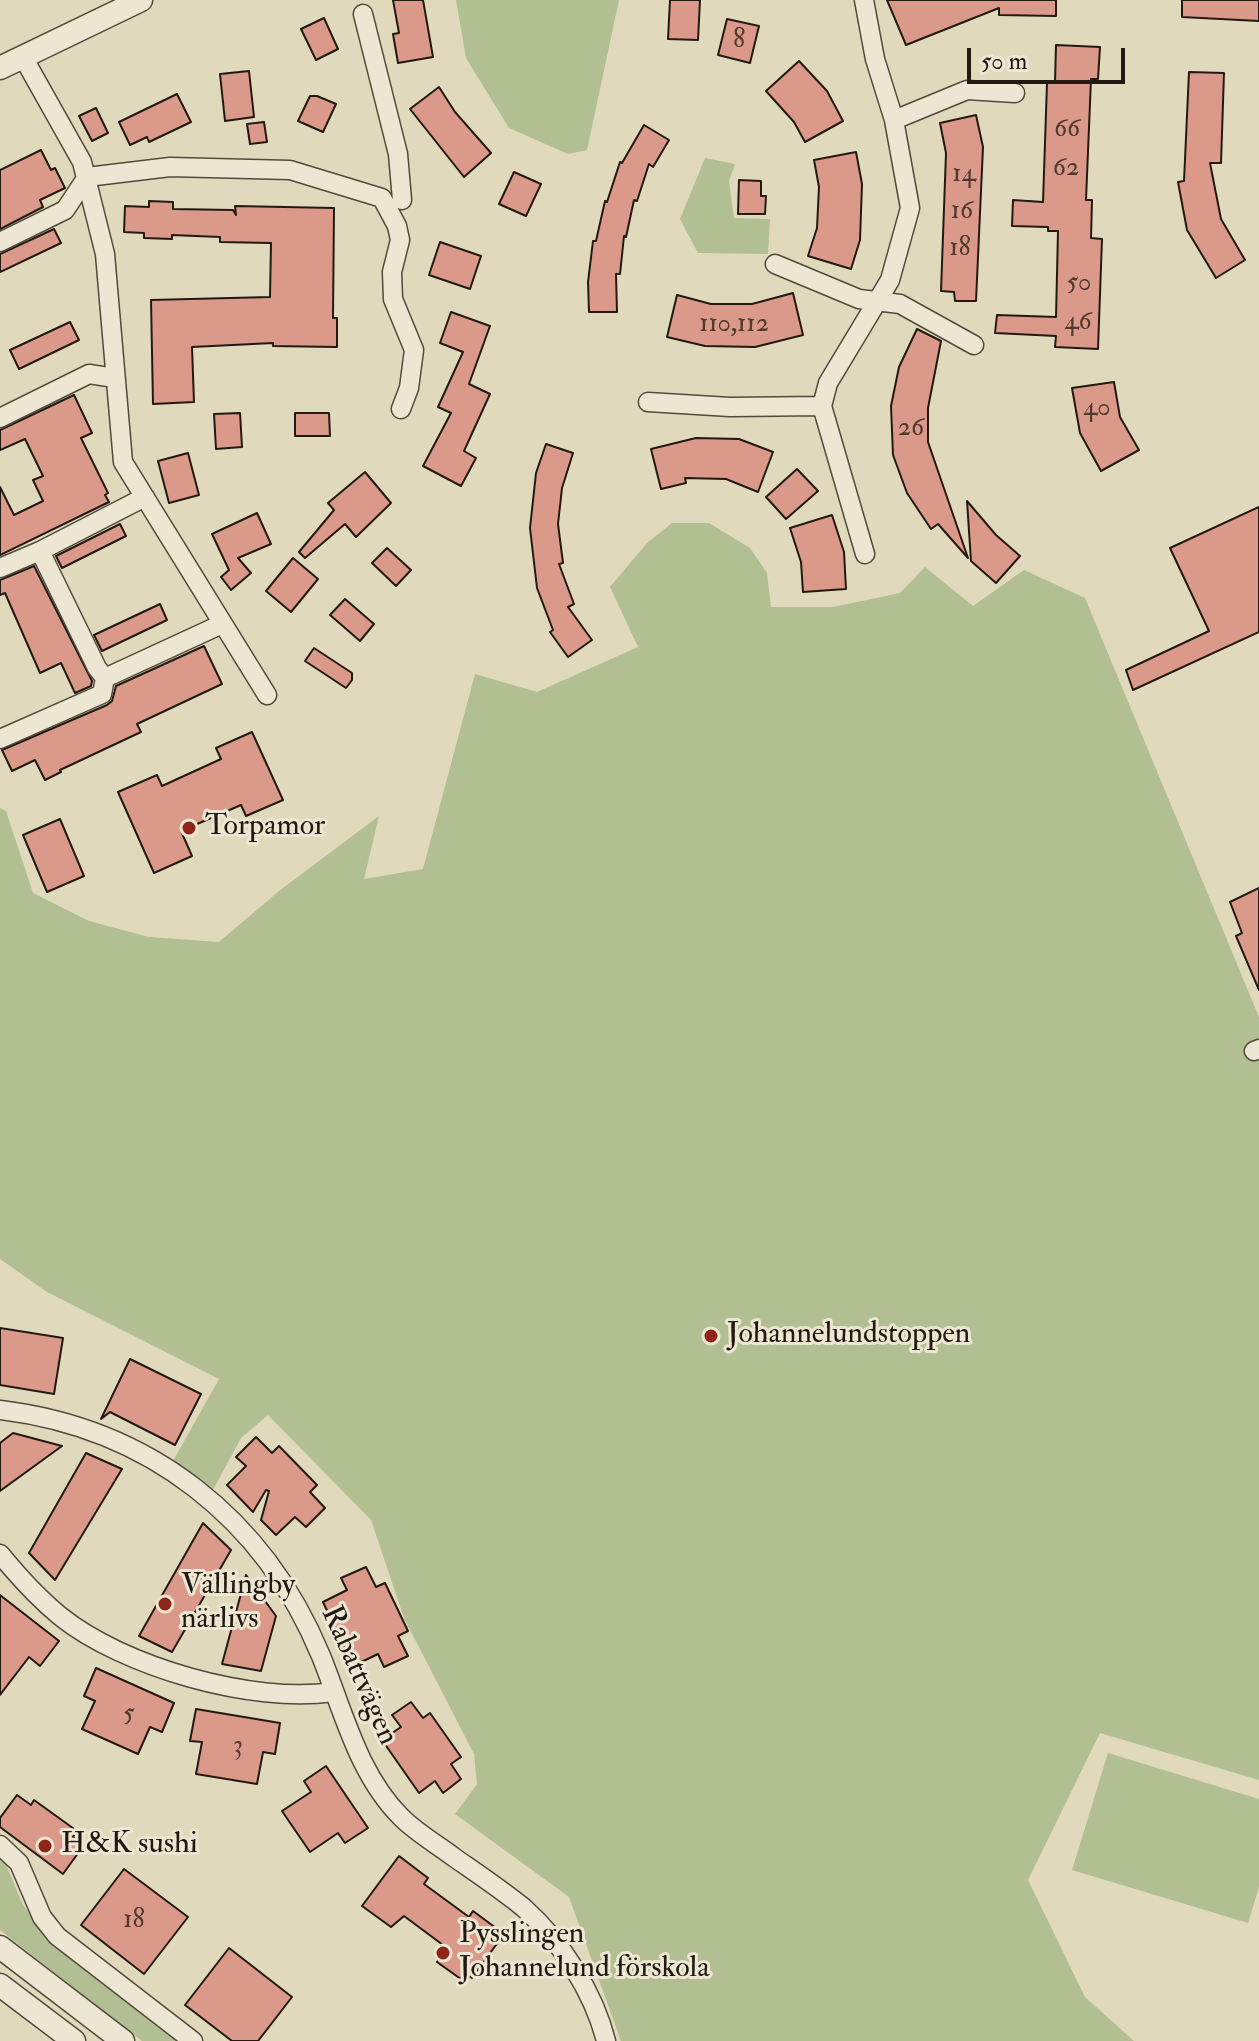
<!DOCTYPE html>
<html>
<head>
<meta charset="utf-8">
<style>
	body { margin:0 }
	#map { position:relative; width:1259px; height:2041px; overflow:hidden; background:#e1d9bc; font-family:"IM FELL Double Pica",serif }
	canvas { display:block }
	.scale { position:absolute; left:967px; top:48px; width:158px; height:36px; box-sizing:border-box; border:4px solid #221a12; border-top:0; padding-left:10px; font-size:24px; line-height:28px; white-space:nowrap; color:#221a12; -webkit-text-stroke:6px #ece6d3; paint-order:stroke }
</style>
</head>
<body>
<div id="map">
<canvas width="1259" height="2041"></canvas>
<div class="scale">50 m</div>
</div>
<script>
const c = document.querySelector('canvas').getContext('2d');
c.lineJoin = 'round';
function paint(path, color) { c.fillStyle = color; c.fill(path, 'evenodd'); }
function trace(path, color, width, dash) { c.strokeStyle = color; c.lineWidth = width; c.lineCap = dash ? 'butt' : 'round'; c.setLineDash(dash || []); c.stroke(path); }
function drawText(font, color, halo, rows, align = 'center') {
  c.font = font + ' "IM FELL Double Pica",serif'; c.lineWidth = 6; c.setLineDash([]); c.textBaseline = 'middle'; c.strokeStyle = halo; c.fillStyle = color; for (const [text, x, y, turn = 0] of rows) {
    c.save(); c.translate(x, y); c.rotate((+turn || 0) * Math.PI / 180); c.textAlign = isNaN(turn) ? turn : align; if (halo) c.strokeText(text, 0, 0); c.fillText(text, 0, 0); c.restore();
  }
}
paint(new Path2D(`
	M456 0H619L587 150 568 154 509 128 466 58Z
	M705 158 735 164 729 181 734 218 770 219 768 254 698 253 680 219Z
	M672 523H709L750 548 767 573 771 607H833L900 593 925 567 973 606 1024 570 1085 598 1259 1017V1780L1100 1733 1028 1880 1085 1997 1134 2041H621L569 1897 455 1814 477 1784 474 1754 404 1618 371 1520 268 1415 241 1438 213 1490 173 1461 219 1379 47 1292 0 1259V808L6 811 33 893 89 921 149 937 219 942 279 891 379 816 364 879 423 869 475 674 537 692 638 647 610 587 647 543Z
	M1108 1753 1259 1799V1887L1248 1923 1072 1870Z
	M0 1860 5 1862 22 1903 49 1941 181 2041H142L0 1930Z`), '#b1bf92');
const building = new Path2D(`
	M393 0H423L433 57 398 63 393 34 399 33Z
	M670 0H700L698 40 668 39Z
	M887 0H1056V16L999 15V8L906 45Z
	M1182 0H1259V21L1182 17Z
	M324 18 338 49 316 60 301 29Z
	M727 19 759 26 750 63 718 55Z
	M1056 45 1100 47 1098 79H1091L1086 200H1092L1091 238 1102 239 1098 349 1055 347 1056 336 995 333 997 315 1056 317 1058 231H1048V227L1012 226 1013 200 1043 202 1047 83H1055Z
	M799 61 827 91 843 121 805 142 794 122 766 91Z
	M249 71 254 117 225 121 220 74Z
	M1189 72 1224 73 1221 163H1210L1221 219 1245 260 1216 278 1187 230 1178 182 1184 181Z
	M439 87 455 112 491 153 464 177 410 109Z
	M177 94 191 122 149 142 147 137 130 145 119 122Z
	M310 96H317L336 104 323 132 298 121Z
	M96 108 108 133 92 141 79 116Z
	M976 115 983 147 976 301H955L954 292 941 291 946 153 940 123Z
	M264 122 267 142 250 144 247 124Z
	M644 125 669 140 653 167 649 164 637 201 634 200 626 237 624 236 620 274H616L617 312H589L588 282 593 241H596L605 201 607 202 620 162 622 163Z
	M41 150 51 170 55 168 65 188 40 200 43 207 0 229V170Z
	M856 152 862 184 860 240 851 269 808 256 817 228 819 187 814 160Z
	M514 172 541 184 526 216 499 204Z
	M739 180 761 181V196H766L765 214H738Z
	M149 201 173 202V209L233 210 236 215 235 206 334 208 333 318H337V347L273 346V343L192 347 194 402 153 404 151 300 270 297 271 243 220 242V237L172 235V239L144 238V233L124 232 125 206 149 207Z
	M54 229 61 243 0 272V254Z
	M440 242 481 256 470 289 429 275Z
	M793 293 803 335 755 347 705 346 667 337 677 295 711 304H752Z
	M451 312 490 326 469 384 490 394 464 451 476 458 461 486 423 466 451 413 438 407 463 352 440 343Z
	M70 322 79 340 19 369 10 350Z
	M917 329 941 341 928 408V442L968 558 938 524 931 529 907 493 893 455 891 406 899 367Z
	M1114 382 1120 417 1139 450 1101 471 1080 433 1072 388Z
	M74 395 92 433 81 438 108 493 105 495 109 502 0 555V487L14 515 43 501 33 480 43 476 25 439 0 450V430Z
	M240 413 242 447 216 449 214 414Z
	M295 413H329L330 436H295Z
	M696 438 739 439 773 452 758 492 726 479 685 478 686 483 661 489 651 449Z
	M546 444 573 453 562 488 558 524 563 563 559 564 574 604 568 607 592 640 568 657 550 632 553 630 537 588 530 528 536 473Z
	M188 453 199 495 169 503 158 461Z
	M797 469 818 491 786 519 766 497Z
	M365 472 391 503 356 537 345 524 305 558 299 552 334 510 328 503Z
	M967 501 996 535 1020 556 996 583 971 561Z
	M1259 507V632L1133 690 1126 670 1209 631 1170 548Z
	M257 513 271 544 238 558 251 573 231 590 221 577 229 570 212 534Z
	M832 515 844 552 846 589 803 592 801 562 790 528Z
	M120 524 126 536 62 568 56 556Z
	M387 548 411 570 396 586 372 563Z
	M293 558 318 579 291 612 266 591Z
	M34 566 92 681 91 686 75 693 61 663 40 673 5 593 0 595V580Z
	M345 599 374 624 360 641 330 615Z
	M160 604 167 620 102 651 94 635Z
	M204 646 222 684 137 724 141 732 60 770 61 772 45 780 35 760 12 771 2 750 107 705 112 701 116 686Z
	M314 648 352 673V680L346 688 305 661Z
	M252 732 283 800 246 816 241 805 181 831 192 856 154 873 118 792 157 775 162 786 221 759 216 748Z
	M60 819 84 876 47 892 23 835Z
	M1259 888V990L1236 936 1242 933 1230 902Z
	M0 1328 63 1338 54 1394 0 1385Z
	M130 1359 201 1394 175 1445 110 1412 101 1419Z
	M13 1433 62 1446 0 1491V1443Z
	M256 1437 272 1453 279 1446 317 1485 310 1492 325 1508 306 1527 295 1517 276 1535 261 1520 269 1491 266 1490 253 1512 227 1485 246 1466 236 1457Z
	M86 1453 122 1469 55 1580 29 1553Z
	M203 1523 231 1550 172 1652 139 1636Z
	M366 1567 376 1587 385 1583 408 1631 398 1636 408 1656 384 1667 378 1654 353 1666 323 1602 347 1590 341 1578Z
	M246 1575 276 1616 261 1671 222 1664Z
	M0 1595 59 1641 40 1666 29 1657 0 1695Z
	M96 1668 174 1703 162 1732 150 1727 138 1754 82 1729 95 1701 84 1696Z
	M411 1702 423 1718 430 1713 461 1757 451 1764 461 1779 443 1793 435 1781 419 1793 382 1740 401 1727 392 1715Z
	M196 1709 280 1723 275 1754 263 1752 257 1784 196 1774 202 1742 190 1741Z
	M326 1766 368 1828 345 1843 338 1833 310 1852 282 1811 311 1792 304 1781Z
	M17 1795 31 1805 34 1800 77 1831 73 1837 84 1845 63 1874 0 1827V1818Z
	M399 1856 428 1878 424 1884 469 1917 473 1911 504 1934 472 1978 470 1976 465 1982 437 1962 447 1948 404 1916 391 1927 362 1906Z
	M124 1869 188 1917 144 1974 81 1925Z
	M229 1948 292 1997 258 2041H232L185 2005Z`);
paint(building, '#db9989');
trace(building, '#221a12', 2);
const minor = new Path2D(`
	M864 0 875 59 894 120 967 90 1015 93
	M363 14 398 154 402 200
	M23 57 82 162 105 254 123 462 267 695
	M0 242 65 210 87 177 170 167 290 170 382 198 397 226 400 240 392 272 393 299 414 350 409 388 401 409
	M775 264 859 299 900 304 974 345
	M648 402 730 407 822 406
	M0 418 89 374 115 378
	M865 554 822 406 828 383 890 280 910 208 894 120
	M0 568 40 551
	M105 678 97 668 40 551 145 497
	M0 739 102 694 105 678 222 624
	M1254 1051 1259 1049
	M0 1410C149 1428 264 1518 321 1656 343 1710 358 1775 402 1818 417 1833 438 1845 455 1858 478 1874 502 1890 524 1908 561 1941 594 1993 606 2041
	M0 1554C18 1576 38 1598 60 1616 123 1667 253 1704 333 1692
	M0 1845 19 1863 42 1917 57 1936 193 2041`);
const tertiary = new Path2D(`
	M0 68 141 0
	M0 1947 123 2041
	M0 1985 74 2041`);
trace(minor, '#524a3c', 21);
trace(tertiary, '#524a3c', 25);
trace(minor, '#ece6d3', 18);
trace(tertiary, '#ece6d3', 22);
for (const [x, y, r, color] of [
	[189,828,8,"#8f2418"],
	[711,1336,8,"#8f2418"],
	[165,1604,8,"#8f2418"],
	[45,1846,8,"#8f2418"],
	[443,1953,8,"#8f2418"]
]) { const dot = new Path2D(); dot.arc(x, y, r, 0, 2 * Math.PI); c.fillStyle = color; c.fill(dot); trace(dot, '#ece6d3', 3); }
drawText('26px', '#503a30', null, [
	["8",739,41],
	["66",1067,130],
	["62",1066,169],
	["14",964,175],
	["16",962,212],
	["18",960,249],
	["50",1079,284],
	["46",1078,323],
	["110,112",734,325],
	["40",1097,409],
	["26",911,429],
	["5",129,1715],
	["3",238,1747],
	["18",134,1921]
]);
drawText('30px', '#221a12', '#ece6d3', [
	["Torpamor",205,828],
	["Johannelundstoppen",727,1336],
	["Vällingby",181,1587],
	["närlivs",181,1621],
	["H&K sushi",61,1846],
	["Pysslingen",459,1936],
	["Johannelund förskola",459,1970]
], 'left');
drawText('30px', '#221a12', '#ece6d3', [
	["Rabattvägen",358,1676,66]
]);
</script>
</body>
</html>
